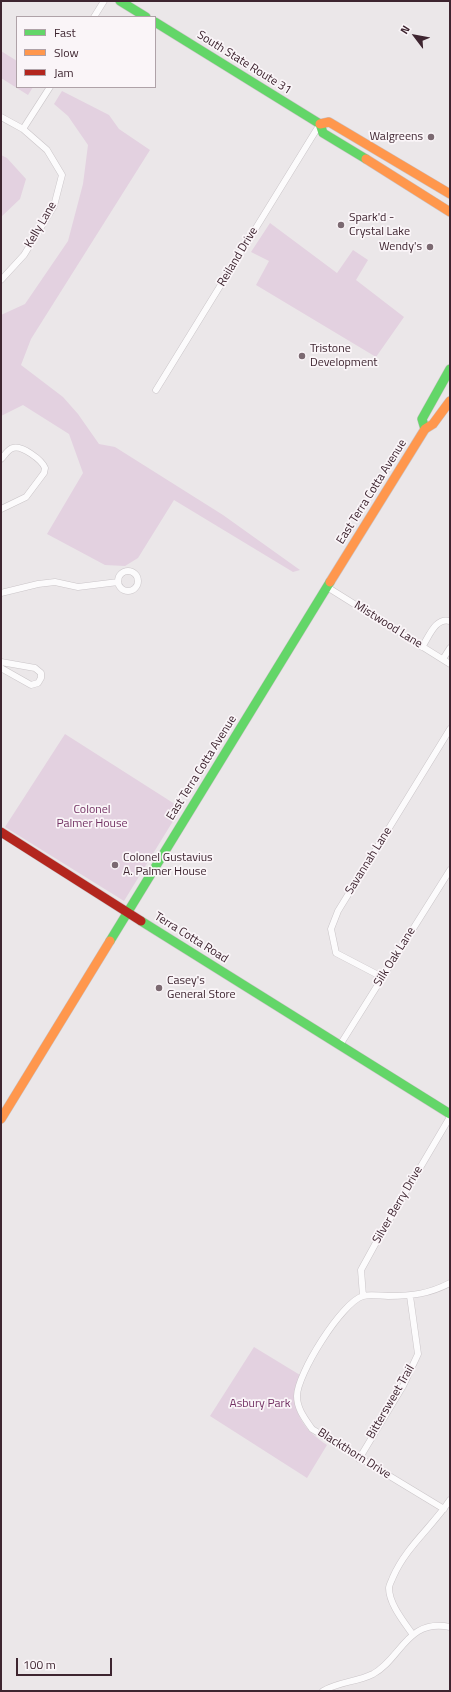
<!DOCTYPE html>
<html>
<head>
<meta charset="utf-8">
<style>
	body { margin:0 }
	#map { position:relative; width:451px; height:1692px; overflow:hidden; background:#ebe7e9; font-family:"Titillium Web",sans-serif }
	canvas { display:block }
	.frame { position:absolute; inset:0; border:2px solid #3e2530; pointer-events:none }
	.legend { position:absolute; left:16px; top:16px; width:140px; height:72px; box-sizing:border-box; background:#faf5f8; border:1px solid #afa2a8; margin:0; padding:5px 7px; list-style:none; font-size:12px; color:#3e2530 }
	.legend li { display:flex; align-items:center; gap:8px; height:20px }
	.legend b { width:20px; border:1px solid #afa2a8 }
	.north { position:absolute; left:395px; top:16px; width:40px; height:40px; -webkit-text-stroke:3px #faf5f8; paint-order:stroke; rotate:302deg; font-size:11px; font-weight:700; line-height:16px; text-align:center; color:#3e2530 }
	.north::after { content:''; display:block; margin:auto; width:14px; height:18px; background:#3e2530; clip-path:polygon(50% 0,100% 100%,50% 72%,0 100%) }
	.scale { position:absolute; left:16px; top:1658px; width:96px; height:18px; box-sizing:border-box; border:2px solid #3e2530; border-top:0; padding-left:5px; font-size:12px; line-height:14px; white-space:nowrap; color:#3e2530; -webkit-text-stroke:3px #faf5f8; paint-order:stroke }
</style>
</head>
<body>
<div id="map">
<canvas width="451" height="1692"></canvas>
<div class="frame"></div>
<ul class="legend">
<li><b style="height:5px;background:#63d668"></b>Fast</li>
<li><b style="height:5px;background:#ff974d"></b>Slow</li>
<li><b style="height:5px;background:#b3261e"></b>Jam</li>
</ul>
<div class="north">N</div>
<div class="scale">100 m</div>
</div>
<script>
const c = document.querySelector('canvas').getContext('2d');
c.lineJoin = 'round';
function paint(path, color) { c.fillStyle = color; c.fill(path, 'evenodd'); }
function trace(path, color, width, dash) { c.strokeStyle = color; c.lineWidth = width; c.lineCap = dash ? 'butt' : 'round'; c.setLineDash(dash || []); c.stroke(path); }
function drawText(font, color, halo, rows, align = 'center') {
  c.font = font + ' "Titillium Web",sans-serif'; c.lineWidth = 3.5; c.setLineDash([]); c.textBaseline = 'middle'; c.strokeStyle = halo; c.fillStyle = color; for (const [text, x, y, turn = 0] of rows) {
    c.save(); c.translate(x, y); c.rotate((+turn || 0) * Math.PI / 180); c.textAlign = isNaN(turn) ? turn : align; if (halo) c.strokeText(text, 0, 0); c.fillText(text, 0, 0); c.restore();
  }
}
paint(new Path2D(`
	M1 51 17 61V87H33L28 95 1 78Z
	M62 91 109 115 119 129 150 150 31 339 21 365 63 397 78 414 99 444 115 447 223 515 300 570 293 572 174 500 138 558 125 566 105 565 47 534 83 473 69 434 23 405 1 416V315L25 304 68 241 83 184 88 145 68 116 54 104Z
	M1 155 7 158 26 179 20 199 1 217Z
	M270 223 337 273 353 250 368 260 356 280 404 317 376 357 256 285 269 261 251 252Z
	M65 734 181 808 124 901 5 827Z
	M254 1347 300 1375C300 1384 296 1405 298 1413 303 1427 315 1437 327 1445L307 1478 210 1416Z`), '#e3d1e0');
const street = new Path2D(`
	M94 17 104 1
	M1 117 23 129 47 150 62 175 54 206 24 255 1 280
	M23 129 50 87
	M156 390 320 124
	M1 459C5 455 8 449 13 448 22 445 42 460 45 468L44 473 26 497 1 509
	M118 581a10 10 0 1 1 20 0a10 10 0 1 1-20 0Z
	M327 587 450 664
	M1 593 38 584 55 582 78 587 118 582
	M422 647C429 637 435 617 450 621
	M443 659 450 648
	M1 662 35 668 41 673V678L38 683 31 685 1 668
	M382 977 336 953 331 929 338 911 450 729
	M340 1045 450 870
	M363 1296 361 1270 378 1239 450 1117
	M359 1459 403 1386 418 1354 410 1296
	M444 1509 312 1429C305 1419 297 1409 297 1396 297 1374 342 1302 363 1296 370 1294 381 1296 388 1296 412 1296 429 1294 450 1283
	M413 1635C404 1622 389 1604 389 1588 389 1585 392 1580 393 1577 406 1547 432 1527 450 1500
	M323 1691C338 1682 357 1682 373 1674 401 1659 407 1618 450 1627`);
const fast = new Path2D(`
	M120 1 146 17
	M155 22 320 124 323 133 366 159
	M425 429 422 419 450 369
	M141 921 450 1114
	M110 941 330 582`);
const slow = new Path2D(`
	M320 124 329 122 450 194
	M366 159 450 212
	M330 582 425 429 433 424 450 401
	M1 1119 110 941`);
const jam = new Path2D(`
	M1 832 141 921`);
trace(street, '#cac5c8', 7);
trace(fast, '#c9c3c6', 10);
trace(slow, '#c9c3c6', 10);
trace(jam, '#c9c3c6', 10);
trace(street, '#fcfbfc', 6);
trace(fast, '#63d668', 9);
trace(slow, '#ff974d', 9);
trace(jam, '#b3261e', 9);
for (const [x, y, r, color] of [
	[431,137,4,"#7b6971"],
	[341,225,4,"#7b6971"],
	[430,247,4,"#7b6971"],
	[302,356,4,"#7b6971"],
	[115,865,4,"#7b6971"],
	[159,988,4,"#7b6971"]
]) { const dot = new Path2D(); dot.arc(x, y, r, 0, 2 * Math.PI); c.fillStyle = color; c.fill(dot); trace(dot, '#faf5f8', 1.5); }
drawText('12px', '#3e2530', '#faf5f8', [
	["South State Route 31",244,63,32],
	["Kelly Lane",41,225,-60],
	["Reiland Drive",238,257,-59],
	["East Terra Cotta Avenue",372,492,-58],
	["Mistwood Lane",388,625,32],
	["East Terra Cotta Avenue",202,768,-58],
	["Savannah Lane",369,861,-58],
	["Terra Cotta Road",191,938,32],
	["Silk Oak Lane",395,957,-58],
	["Silver Berry Drive",398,1205,-60],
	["Bittersweet Trail",391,1402,-60],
	["Blackthorn Drive",354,1454,32]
]);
drawText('12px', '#3e2530', '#faf5f8', [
	["Walgreens",423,137,"right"],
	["Spark'd -",349,218],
	["Crystal Lake",349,232],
	["Wendy's",422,247,"right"],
	["Tristone",310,349],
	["Development",310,363],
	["Colonel Gustavius",123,858],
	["A. Palmer House",123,872],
	["Casey's",167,981],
	["General Store",167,995]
], 'left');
drawText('12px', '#733264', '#faf5f8', [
	["Colonel",92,810],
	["Palmer House",92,824],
	["Asbury Park",260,1404]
]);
</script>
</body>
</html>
